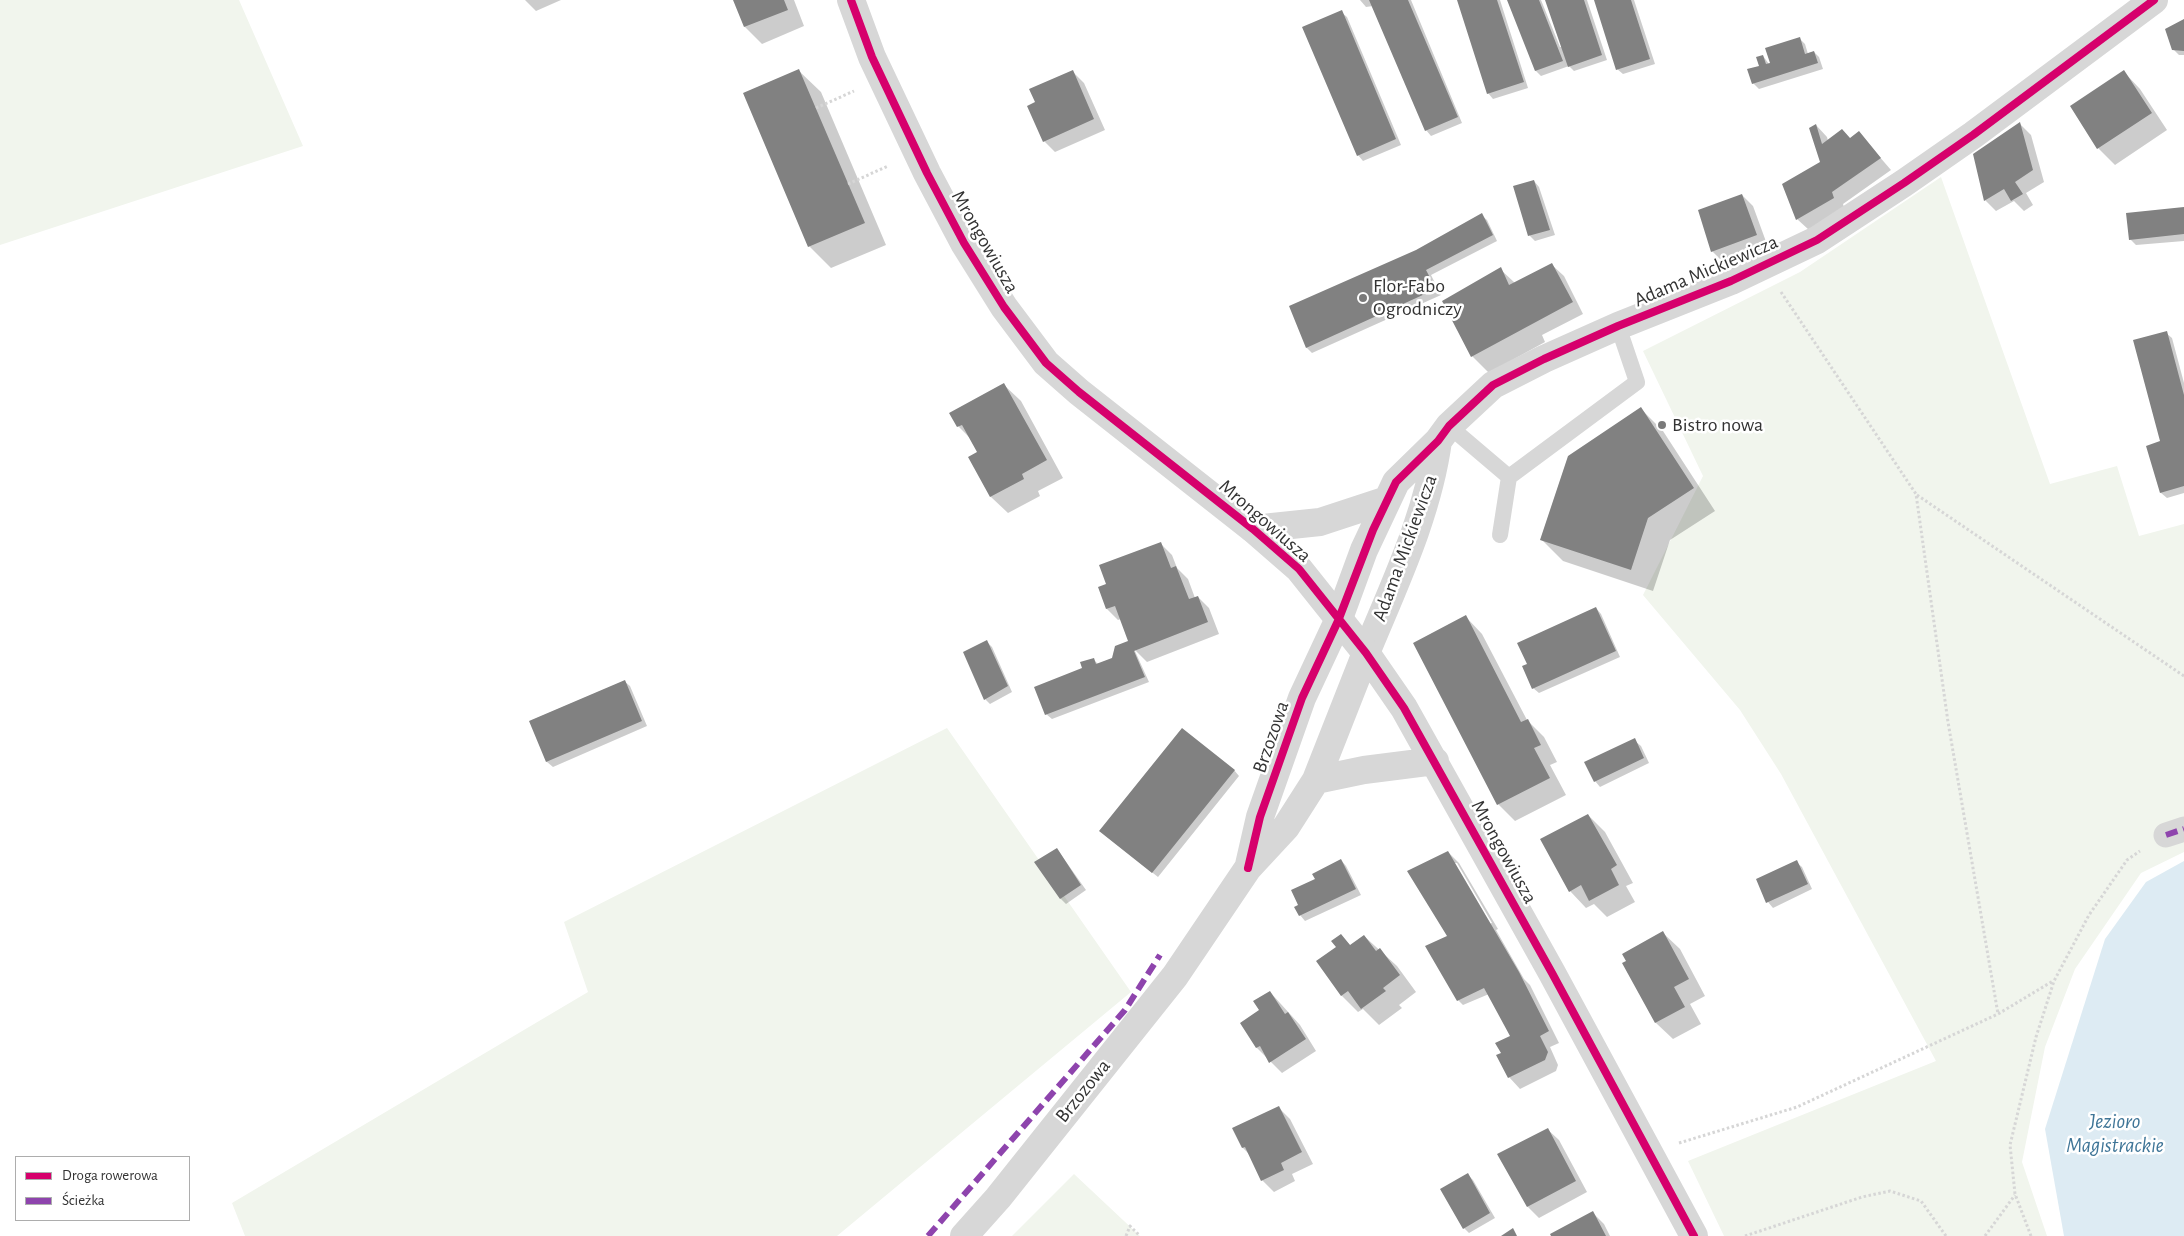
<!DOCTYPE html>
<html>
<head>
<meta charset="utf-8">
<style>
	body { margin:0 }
	#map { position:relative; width:2184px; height:1236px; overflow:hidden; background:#fff; font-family:"Alegreya Sans",sans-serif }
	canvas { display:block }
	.legend { position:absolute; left:15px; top:1156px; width:175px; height:65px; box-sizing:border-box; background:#fff; border:1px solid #adadad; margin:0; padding:6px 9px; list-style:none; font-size:15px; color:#333 }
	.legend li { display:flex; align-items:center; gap:10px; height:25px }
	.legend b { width:25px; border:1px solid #adadad }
</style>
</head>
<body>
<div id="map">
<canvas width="2184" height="1236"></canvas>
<ul class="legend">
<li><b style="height:6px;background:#d6006c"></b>Droga rowerowa</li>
<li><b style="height:6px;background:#8e44ad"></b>Ścieżka</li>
</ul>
</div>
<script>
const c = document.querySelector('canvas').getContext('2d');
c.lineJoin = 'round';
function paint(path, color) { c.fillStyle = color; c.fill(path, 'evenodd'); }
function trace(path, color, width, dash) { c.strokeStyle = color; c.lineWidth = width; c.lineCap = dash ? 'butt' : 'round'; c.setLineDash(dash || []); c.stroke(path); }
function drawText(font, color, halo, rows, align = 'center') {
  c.font = font + ' "Alegreya Sans",sans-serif'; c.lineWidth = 5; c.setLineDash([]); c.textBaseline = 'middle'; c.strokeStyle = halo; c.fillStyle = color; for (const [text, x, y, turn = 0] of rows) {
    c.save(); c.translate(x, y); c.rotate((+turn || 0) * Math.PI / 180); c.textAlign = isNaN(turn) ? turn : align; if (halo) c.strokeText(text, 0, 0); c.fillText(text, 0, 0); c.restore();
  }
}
paint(new Path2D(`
	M0 0H239L303 146 0 245Z
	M1941 177 2050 484 2117 466 2139 536 2184 524V852L2141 873 2075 969 2045 1047 2022 1162 2047 1236H1724L1688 1161 1936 1061 1781 774 1740 710 1643 595 1703 476 1643 351 1800 272Z
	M947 728 1131 992 837 1236H245L232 1203 588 992 564 922Z
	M1074 1174 1140 1236H1012Z`), '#f1f5ed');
paint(new Path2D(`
	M2184 861V1236H2064L2045 1129 2105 939 2146 882Z`), '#ddebf3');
paint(new Path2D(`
	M525 0H561L536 11Z
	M734 0H794L804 26 762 44 745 27Z
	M1360 0H1411L1462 123 1431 136 1426 130 1373 6 1366 7Z
	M1458 0H1500L1528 88 1493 99 1488 93Z
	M1509 0H1541L1560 47H1562L1546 0H1587L1607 60 1574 71 1569 66 1541 76 1536 71Z
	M1596 0H1634L1655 64 1623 74 1617 69Z
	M1341 12 1347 17 1401 145 1363 161 1358 155Z
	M2184 20V55H2179L2173 49Z
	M1799 38 1805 44 1808 54 1814 52 1819 57 1823 69 1759 89 1753 83 1763 56 1769 64Z
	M799 71 821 92 886 245 831 268 809 246 745 94Z
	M1072 71 1084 83 1105 130 1055 152 1044 141Z
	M2124 72 2140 89 2167 130 2115 165 2098 148Z
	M2020 124 2031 135 2044 182 2026 193 2033 205 2024 211 2014 201 1996 211 1985 200Z
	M1816 125 1827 137 1828 141 1851 139 1859 133 1891 170 1843 204 1845 210 1809 230 1797 219 1821 163Z
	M1534 181 1539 187 1555 235 1535 241 1530 236 1514 187Z
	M1742 195 1753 206 1768 247 1724 263 1712 251Z
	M2184 208V241L2136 245 2130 239Z
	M1481 215 1487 220 1497 241 1431 275 1441 295 1312 353 1307 348 1291 307 1416 251Z
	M1552 265 1564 276 1583 314 1542 335 1545 342 1489 373 1472 356 1500 269 1515 283Z
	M2166 333 2172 338 2184 383V493L2167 498 2161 493Z
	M1004 385 1021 401 1063 478 1038 491 1040 496 1008 513 991 497 969 457 979 453 971 439 958 426Z
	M1641 409 1663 431 1715 511 1670 540 1653 591 1563 561 1541 539Z
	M1160 543 1172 555 1177 568 1188 579 1195 598 1198 597 1209 608 1219 634 1147 662 1134 649 1149 682 1052 719 1046 714 1093 659 1098 664 1113 658 1130 642 1121 619 1118 620 1107 609 1099 588 1108 584Z
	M1596 608 1601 614 1620 657 1539 693 1533 688 1528 664Z
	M1466 617 1482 634 1527 720 1544 737 1557 762 1550 765 1566 795 1515 821 1498 804Z
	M987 642 992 647 1012 692 990 704 985 699Z
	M624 681 630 686 647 726 553 767 547 762 530 721Z
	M1635 741 1641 746 1649 763 1600 787 1595 781Z
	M1234 770 1239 776 1158 877 1106 836Z
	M1588 815 1605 832 1633 883 1626 886 1635 902 1607 917 1594 904 1586 908 1570 891Z
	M1057 849 1086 890 1066 904 1061 899Z
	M1448 852 1459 863 1498 929 1496 930 1524 979 1530 985 1559 1043 1550 1047 1558 1065 1556 1071 1520 1089 1509 1077 1502 1054 1512 1037 1489 994 1463 1005 1458 1000 1449 937ZM1454 863H1457L1492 923 1489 924Z
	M1341 860 1346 866 1361 895 1305 921 1300 915V906L1317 880Z
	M1796 862 1802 867 1812 889 1773 908 1768 902Z
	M1663 933 1680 949 1705 996 1690 1004 1701 1024 1673 1039 1656 1023 1624 964Z
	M1341 936 1351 946 1364 936 1397 966 1416 992 1399 1005 1402 1008 1379 1025 1363 1009 1358 1012 1341 995 1337 947Z
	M1270 992 1300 1025 1316 1051 1282 1073 1257 1048 1242 1023 1261 1011Z
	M1279 1108 1290 1119 1313 1164 1292 1174 1295 1181 1274 1192 1262 1180 1250 1155 1243 1148 1234 1129Z
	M1547 1129 1559 1140 1587 1192 1539 1218 1528 1207Z
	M1468 1175 1473 1180 1495 1218 1469 1233 1464 1228Z
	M1593 1213 1604 1224 1610 1236H1552Z`), '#0003');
paint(new Path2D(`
	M733 0H784L788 10 744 27Z
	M1369 0H1408L1458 117 1425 131Z
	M1457 0H1497L1524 82 1487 94Z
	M1507 0H1539L1563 61 1535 71Z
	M1545 0H1584L1602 55 1568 67Z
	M1594 0H1631L1650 59 1616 70Z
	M1342 10 1396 139 1357 156 1302 27Z
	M2184 19V51L2172 50 2165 29Z
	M1800 37 1805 54 1814 51 1818 63 1752 84 1747 69 1759 66 1756 57 1763 55 1766 64 1770 63 1765 48Z
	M799 69 865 223 808 247 743 93Z
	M1073 70 1094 119 1043 142 1027 106 1035 102 1029 89Z
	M2124 70 2152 113 2097 149 2070 106Z
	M2020 122 2033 170 2015 182 2023 194 2011 201 2004 189 1984 201 1973 154Z
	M1816 124 1822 144 1842 129 1850 138 1859 131 1881 158 1832 192 1834 198 1796 220 1782 184 1820 162 1809 128Z
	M1534 180 1550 230 1528 236 1513 186Z
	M1742 194 1757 235 1711 252 1698 210Z
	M2184 207V234L2129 240 2126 213Z
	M1482 213 1493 235 1426 270 1436 289 1306 348 1289 306 1416 250Z
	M1552 263 1573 302 1471 357 1442 301 1501 267 1509 285Z
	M2167 331 2184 395V486L2160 493 2146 446 2160 441 2133 340Z
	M1004 383 1047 460 1022 474 1024 479 990 497 968 457 977 452 962 425 957 427 949 413Z
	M1641 407 1694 488 1648 518 1631 570 1540 540 1568 456Z
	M1161 542 1171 568 1176 566 1189 599 1198 596 1208 622 1134 651 1145 677 1045 715 1034 687 1082 668 1080 662 1094 658 1096 664 1112 658 1115 646 1128 641 1115 606 1106 609 1098 587 1106 584 1099 565Z
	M1596 607 1616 651 1532 689 1522 666 1527 664 1517 643Z
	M1466 615 1521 722 1528 719 1541 745 1534 748 1550 778 1497 805 1413 643Z
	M987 640 1008 686 984 700 963 652Z
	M625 680 642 721 546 762 529 721Z
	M1182 728 1235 770 1152 873 1099 831Z
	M1635 738 1644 758 1594 782 1584 762Z
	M1588 814 1617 865 1611 869 1619 885 1589 901 1581 885 1569 892 1540 839Z
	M1057 848 1081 885 1060 899 1034 862Z
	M1448 851 1519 972 1549 1031 1540 1036 1548 1052 1545 1060 1508 1078 1496 1055 1501 1053 1495 1043 1510 1036 1484 988 1457 1001 1425 946 1447 936 1407 871Z
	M1341 859 1356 889 1299 916 1294 907 1298 905 1291 890 1315 879 1312 874Z
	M1797 860 1808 884 1766 903 1756 879Z
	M1663 931 1689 979 1674 987 1685 1007 1655 1023 1622 963 1626 961 1622 954Z
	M1341 934 1350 945 1364 935 1376 951 1380 948 1400 975 1383 988 1386 991 1361 1009 1348 991 1341 996 1316 961 1336 947 1331 941Z
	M1270 991 1285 1014 1288 1012 1306 1039 1269 1063 1260 1046 1256 1048 1240 1023 1259 1010 1253 1001Z
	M1279 1106 1302 1152 1281 1163 1284 1170 1261 1181 1245 1147 1242 1148 1232 1128Z
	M1548 1128 1576 1181 1527 1207 1497 1154Z
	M1468 1173 1490 1213 1463 1229 1440 1189Z
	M1593 1211 1606 1236H1551L1550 1234Z
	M1513 1228 1517 1236H1501Z`), '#818181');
trace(new Path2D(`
	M816 108 854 91
	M848 184 888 166
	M1781 292 1916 494 1948 722 1998 1014
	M1917 495 2184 676
	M1679 1143 1797 1107 1998 1014 2053 981
	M1126 1236 1130 1226 1140 1236
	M1745 1236 1862 1197 1890 1191 1921 1201 1946 1236
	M1985 1236 2015 1195
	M2031 1236 2015 1194 2010 1145 2036 1037 2054 981 2089 915 2127 860 2140 851`), '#d6d6d6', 3, [2.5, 2.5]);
trace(new Path2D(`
	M1449 426 1509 477 1637 382 1618 326
	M1500 535 1509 477`), '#d7d7d7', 16);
trace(new Path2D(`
	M2166 835 2184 829`), '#d7d7d7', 25);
trace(new Path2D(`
	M1253 529 1320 522 1387 500
	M1338 621 1364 550 1396 482 1438 441 1449 426 1493 385 1544 359 1618 326 1731 281 1817 240 1904 183 1973 135 2154 0
	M1366 653C1394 585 1428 515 1438 441`), '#d7d7d7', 28);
trace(new Path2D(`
	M851 0 872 57 927 173 964 243 1004 307 1046 363 1079 392 1253 529 1299 569 1366 653 1404 708 1552 973 1694 1236
	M1316 780 1364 770 1435 761
	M1249 865 1260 817 1302 698 1338 621
	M964 1236 998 1198 1175 976 1248 868 1286 827 1316 780 1366 653`), '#d7d7d7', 28);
trace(new Path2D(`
	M2166 835 2184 829
	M928 1236 1125 1010 1160 955`), '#8e44ad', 6, [12, 6]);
trace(new Path2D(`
	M851 0 872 57 927 173 964 243 1004 307 1046 363 1079 392 1253 529 1299 569 1366 653 1404 708 1552 973 1694 1236
	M1248 868 1260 817 1302 698 1338 621 1373 530 1396 482 1438 441 1449 426 1493 385 1544 359 1618 326 1731 281 1817 240 1904 183 1973 135 2154 0`), '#d6006c', 8);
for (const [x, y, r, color] of [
	[1363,298,5,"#7a7a7a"],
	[1662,425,5,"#7a7a7a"]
]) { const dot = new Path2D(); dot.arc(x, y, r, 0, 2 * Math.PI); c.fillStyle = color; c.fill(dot); trace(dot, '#fff', 2); }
drawText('20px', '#333', '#fff', [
	["Mrongowiusza",985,242,60],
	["Adama Mickiewicza",1706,271,-23],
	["Mrongowiusza",1265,521,41],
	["Adama Mickiewicza",1405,548,-70],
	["Brzozowa",1271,737,-71],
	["Mrongowiusza",1504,852,61],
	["Brzozowa",1083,1091,-51]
]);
drawText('20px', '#333', '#fff', [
	["Flor-Fabo",1373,286],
	["Ogrodniczy",1373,309],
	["Bistro nowa",1672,425]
], 'left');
drawText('italic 21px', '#3f7597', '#fff', [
	["Jezioro",2115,1122],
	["Magistrackie",2115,1146]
]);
</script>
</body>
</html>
